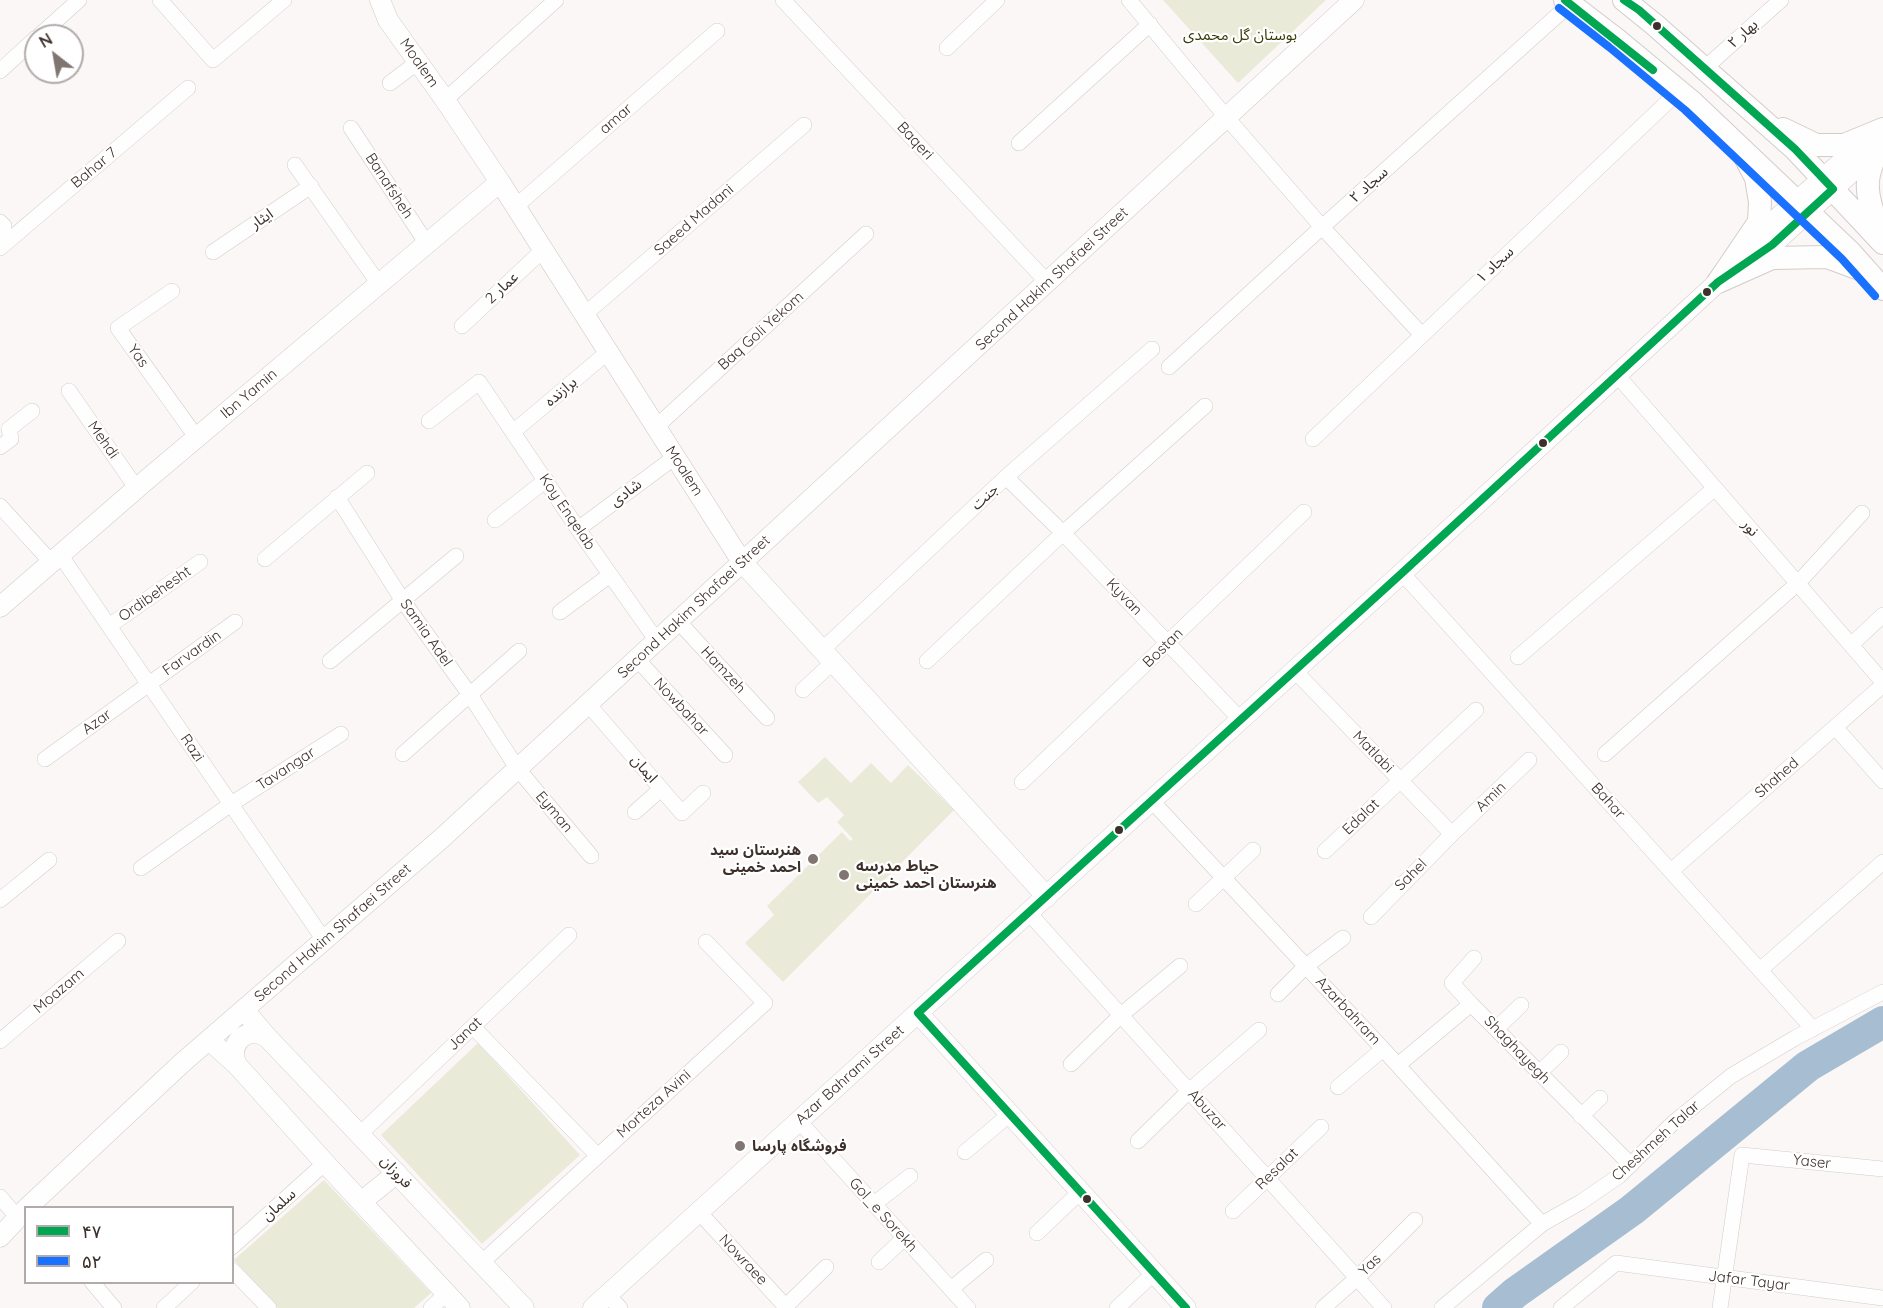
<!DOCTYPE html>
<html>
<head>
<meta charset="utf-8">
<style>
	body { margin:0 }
	#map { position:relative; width:1883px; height:1308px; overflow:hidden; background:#fbf7f6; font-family:Quicksand,sans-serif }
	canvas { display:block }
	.legend { position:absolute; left:24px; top:1206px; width:210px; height:78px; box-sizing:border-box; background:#fff; border:2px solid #b1aca9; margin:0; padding:8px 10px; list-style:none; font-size:18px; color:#3d2f29 }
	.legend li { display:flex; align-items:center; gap:12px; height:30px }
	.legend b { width:30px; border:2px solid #b1aca9 }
	.north { position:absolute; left:24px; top:24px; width:60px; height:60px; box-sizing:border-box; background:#fff; border:2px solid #b1aca9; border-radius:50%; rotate:329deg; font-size:16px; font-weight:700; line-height:24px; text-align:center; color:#3d2f29 }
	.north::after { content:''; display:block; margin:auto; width:21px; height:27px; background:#807571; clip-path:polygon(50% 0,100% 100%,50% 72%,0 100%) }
</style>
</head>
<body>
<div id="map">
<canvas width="1883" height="1308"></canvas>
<ul class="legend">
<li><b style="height:8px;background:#00a651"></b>۴۷</li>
<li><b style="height:8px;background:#1a71ff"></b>۵۲</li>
</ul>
<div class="north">N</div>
</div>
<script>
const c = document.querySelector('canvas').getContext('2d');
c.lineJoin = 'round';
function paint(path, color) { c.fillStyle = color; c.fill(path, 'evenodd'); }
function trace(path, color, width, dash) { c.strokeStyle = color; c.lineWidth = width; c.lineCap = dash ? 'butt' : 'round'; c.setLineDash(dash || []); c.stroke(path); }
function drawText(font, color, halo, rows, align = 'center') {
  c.font = font + ' Quicksand,"Noto Sans Arabic",sans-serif'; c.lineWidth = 4.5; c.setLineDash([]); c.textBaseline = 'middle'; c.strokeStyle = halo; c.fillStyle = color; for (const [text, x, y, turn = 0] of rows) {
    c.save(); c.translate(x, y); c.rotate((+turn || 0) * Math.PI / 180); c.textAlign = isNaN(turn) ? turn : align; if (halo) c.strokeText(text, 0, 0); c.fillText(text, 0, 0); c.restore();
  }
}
paint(new Path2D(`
	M1163 0H1326L1238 83Z
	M825 757 851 783 871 763 891 783 908 765 954 810 783 982 745 943 774 915 767 906 842 832 850 841 853 839 837 822 844 815 827 797 818 803 798 782Z
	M478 1043 580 1155 482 1244 381 1135Z
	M324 1180 431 1293 414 1308H278L234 1260Z`), '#e9ead8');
trace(new Path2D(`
	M1498 1308 1515 1293 1632 1210 1808 1066 1883 1022`), '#a7bdd1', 32);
const minor = new Path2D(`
	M160 0 213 60 284 0
	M783 0 1048 283
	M1129 0 1227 118 1322 227 1421 334
	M39 36 79 0
	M947 48 997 0
	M1705 68 1781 0
	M0 71 36 38
	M390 83 418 62
	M445 100 556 0
	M351 128 427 244
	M1019 143 1150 24
	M295 165 379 284
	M515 207 717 31
	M0 222 4 226 0 237
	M0 248 188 88
	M213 252 311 186
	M172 291 118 328 197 438
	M584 315 804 125
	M462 326 543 250
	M1169 367 1322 227 1570 4
	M1617 375 1883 682
	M69 391 137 489
	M429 421 479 382 578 529 657 641
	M656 427 866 234
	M513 432 608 352
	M1313 439 1679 91
	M0 447 11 439 9 429 32 411
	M1006 477 1063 533 1240 719
	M337 497 403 601 470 695 517 768 591 856
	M0 506 52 563
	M495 520 546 480
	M578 529 675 457
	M61 556 324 940
	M265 559 367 473
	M1402 573 1813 1029
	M560 612 610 575
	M678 621 767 718
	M109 626 200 562
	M1851 645 1883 615
	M822 650 1006 477 1152 349
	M1518 657 1715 488
	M637 659 725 755
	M330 661 456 556
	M927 661 1063 533 1205 406
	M1294 670 1452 834
	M803 690 833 662
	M588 704 682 813 703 793
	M1835 727 1883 781
	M403 754 519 651
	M1605 754 1798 583 1862 513
	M45 759 235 622
	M1022 782 1304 512
	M1151 800 1383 1049 1542 1224
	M635 812 661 789
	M1325 851 1476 710
	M141 868 231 804 341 734
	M1671 871 1883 685
	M0 900 49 860
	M1196 904 1253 850
	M1029 913 1384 1308
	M1371 917 1452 834 1529 760
	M1760 970 1883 862
	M1278 994 1306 966 1343 938
	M1471 1004 1452 983 1474 958
	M473 1027 598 1156
	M1496 1029 1521 1005
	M0 1041 118 941
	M1071 1064 1121 1015 1180 966
	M1398 1065 1471 1004 1631 1165
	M1539 1073 1561 1052
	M1338 1087 1383 1049
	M1581 1116 1600 1098
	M799 1121 968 1308
	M360 1134 569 935
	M1138 1141 1189 1091 1259 1030
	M965 1152 1010 1114
	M0 1197 18 1218
	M874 1204 910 1176
	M1233 1211 1321 1127
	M699 1212 787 1308
	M1037 1233 1080 1192
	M232 1247 325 1163
	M879 1262 904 1238
	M481 1263 765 1003 706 942
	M232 1270 269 1308
	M92 1282 114 1308
	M951 1289 986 1260
	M608 1295 620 1308
	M164 1308 192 1282
	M431 1308 447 1293
	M784 1308 826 1267
	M1117 1308 1154 1273
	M1323 1308 1357 1278 1415 1220
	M1442 1308 1542 1224 1581 1202 1619 1176 1673 1123 1731 1076 1795 1038 1883 992
	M1561 1308 1616 1263 1883 1298
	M1720 1308 1742 1155 1883 1169`);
const tertiary = new Path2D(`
	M380 0 388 20 445 100 500 182 742 562 1047 897
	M1751 244 1759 234 1859 147 1871 139
	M1747 262 1772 245 1868 157 1877 146
	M0 607 144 482 500 182
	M244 1010 267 1037 524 1308
	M918 1013 1186 1308
	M209 1040 237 1065 325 1163 460 1308
	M237 1065C227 1044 246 1025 267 1037
	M361 1202 397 1173
	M27 1208 182 1063 442 838 1354 0
	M0 1237 26 1209
	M593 1308 1402 573 1718 282 1728 271`);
const secondary = new Path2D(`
	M1565 0 1616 39 1692 102 1850 252 1883 289
	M1624 0 1655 25 1795 149 1883 243
	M1783 129 1816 145H1844L1883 129
	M1882 238C1867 195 1859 183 1883 141
	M1719 281 1759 222 1760 202 1756 178 1746 159
	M1718 282 1772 258 1827 257 1865 271`);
trace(minor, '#d4ccc8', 16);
trace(tertiary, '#d4ccc8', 21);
trace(secondary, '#d4ccc8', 24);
trace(minor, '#fefefe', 15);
trace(tertiary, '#fefefe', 20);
trace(secondary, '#fefefe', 22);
trace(new Path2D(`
	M1565 0 1653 70
	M918 1013 1402 573 1718 282 1772 245 1833 189 1795 149 1639 10 1624 0
	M918 1013 1186 1308`), '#00a651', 8);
trace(new Path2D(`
	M1559 8 1609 47 1685 110 1842 259 1875 296`), '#1a71ff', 8);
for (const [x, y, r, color] of [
	[1657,26,5,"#3d2f29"],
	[1707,292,5,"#3d2f29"],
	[1543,443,5,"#3d2f29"],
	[1119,830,5,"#3d2f29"],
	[813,859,6,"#807571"],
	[844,875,6,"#807571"],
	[740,1146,6,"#807571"],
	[1087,1199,5,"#3d2f29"]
]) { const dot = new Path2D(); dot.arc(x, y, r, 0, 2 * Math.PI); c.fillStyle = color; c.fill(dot); trace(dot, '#fff', 2); }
drawText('15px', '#3d2f29', '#fff', [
	["بهار ۲",1743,34,-42],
	["Moalem",419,63,55],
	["amar",616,119,-41],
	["Baqeri",915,141,47],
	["Bahar 7",94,168,-40],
	["سجاد ۲",1369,185,-42],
	["Banafsheh",389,186,57],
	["ایثار",262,219,-34],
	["Saeed Madani",694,220,-41],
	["سجاد ۱",1495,265,-43],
	["Second Hakim Shafaei Street",1052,279,-43],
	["عمار 2",502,288,-43],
	["Baq Goli Yekom",761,331,-42],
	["Yas",138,356,54],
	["برازنده",561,392,-40],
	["Ibn Yamin",249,394,-40],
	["Mehdi",103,440,55],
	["Moalem",684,471,57],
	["شادی",626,493,-37],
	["جنت",985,497,-43],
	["Koy Enqelab",567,512,56],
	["نور",1750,528,49],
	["Ordibehesht",155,594,-35],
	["Kyvan",1124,597,46],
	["Second Hakim Shafaei Street",694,607,-43],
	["Samia Adel",426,633,55],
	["Bostan",1163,648,-44],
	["Farvardin",192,653,-35],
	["Hamzeh",723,670,47],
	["Nowbahar",681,707,47],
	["Azar",97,722,-36],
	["Razi",192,748,56],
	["Matlabi",1373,752,46],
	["Tavangar",286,769,-33],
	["ایمان",644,769,49],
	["Shahed",1777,778,-41],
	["Amin",1491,797,-44],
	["Bahar",1608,801,48],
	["Eyman",554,812,50],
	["Edalat",1361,817,-44],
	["Sahel",1411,875,-45],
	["Second Hakim Shafaei Street",333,933,-41],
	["Moazam",59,991,-40],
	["Azarbahram",1348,1011,47],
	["Janat",465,1034,-44],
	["Shaghayegh",1517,1050,46],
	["Azar Bahrami Street",850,1075,-42],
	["Morteza Avini",654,1104,-42],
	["Abuzar",1207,1110,48],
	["Cheshmeh Talar",1656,1141,-42],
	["Yaser",1812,1162,6],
	["Resalat",1277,1169,-44],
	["فروزان",396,1172,47],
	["سلمان",279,1205,-42],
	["Gol_e Sorekh",883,1215,48],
	["Nowraee",743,1260,47],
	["Yas",1370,1265,-45],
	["Jafar Tayar",1749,1281,7]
]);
drawText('15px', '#393c09', '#fff', [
	["بوستان گل محمدی",1240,35]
]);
drawText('bold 15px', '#3d2f29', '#fff', [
	["هنرستان سید",801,850,"right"],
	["احمد خمینی",801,867,"right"],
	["حیاط مدرسه",856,866],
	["هنرستان احمد خمینی",856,883],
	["فروشگاه پارسا",752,1146]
], 'left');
</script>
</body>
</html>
